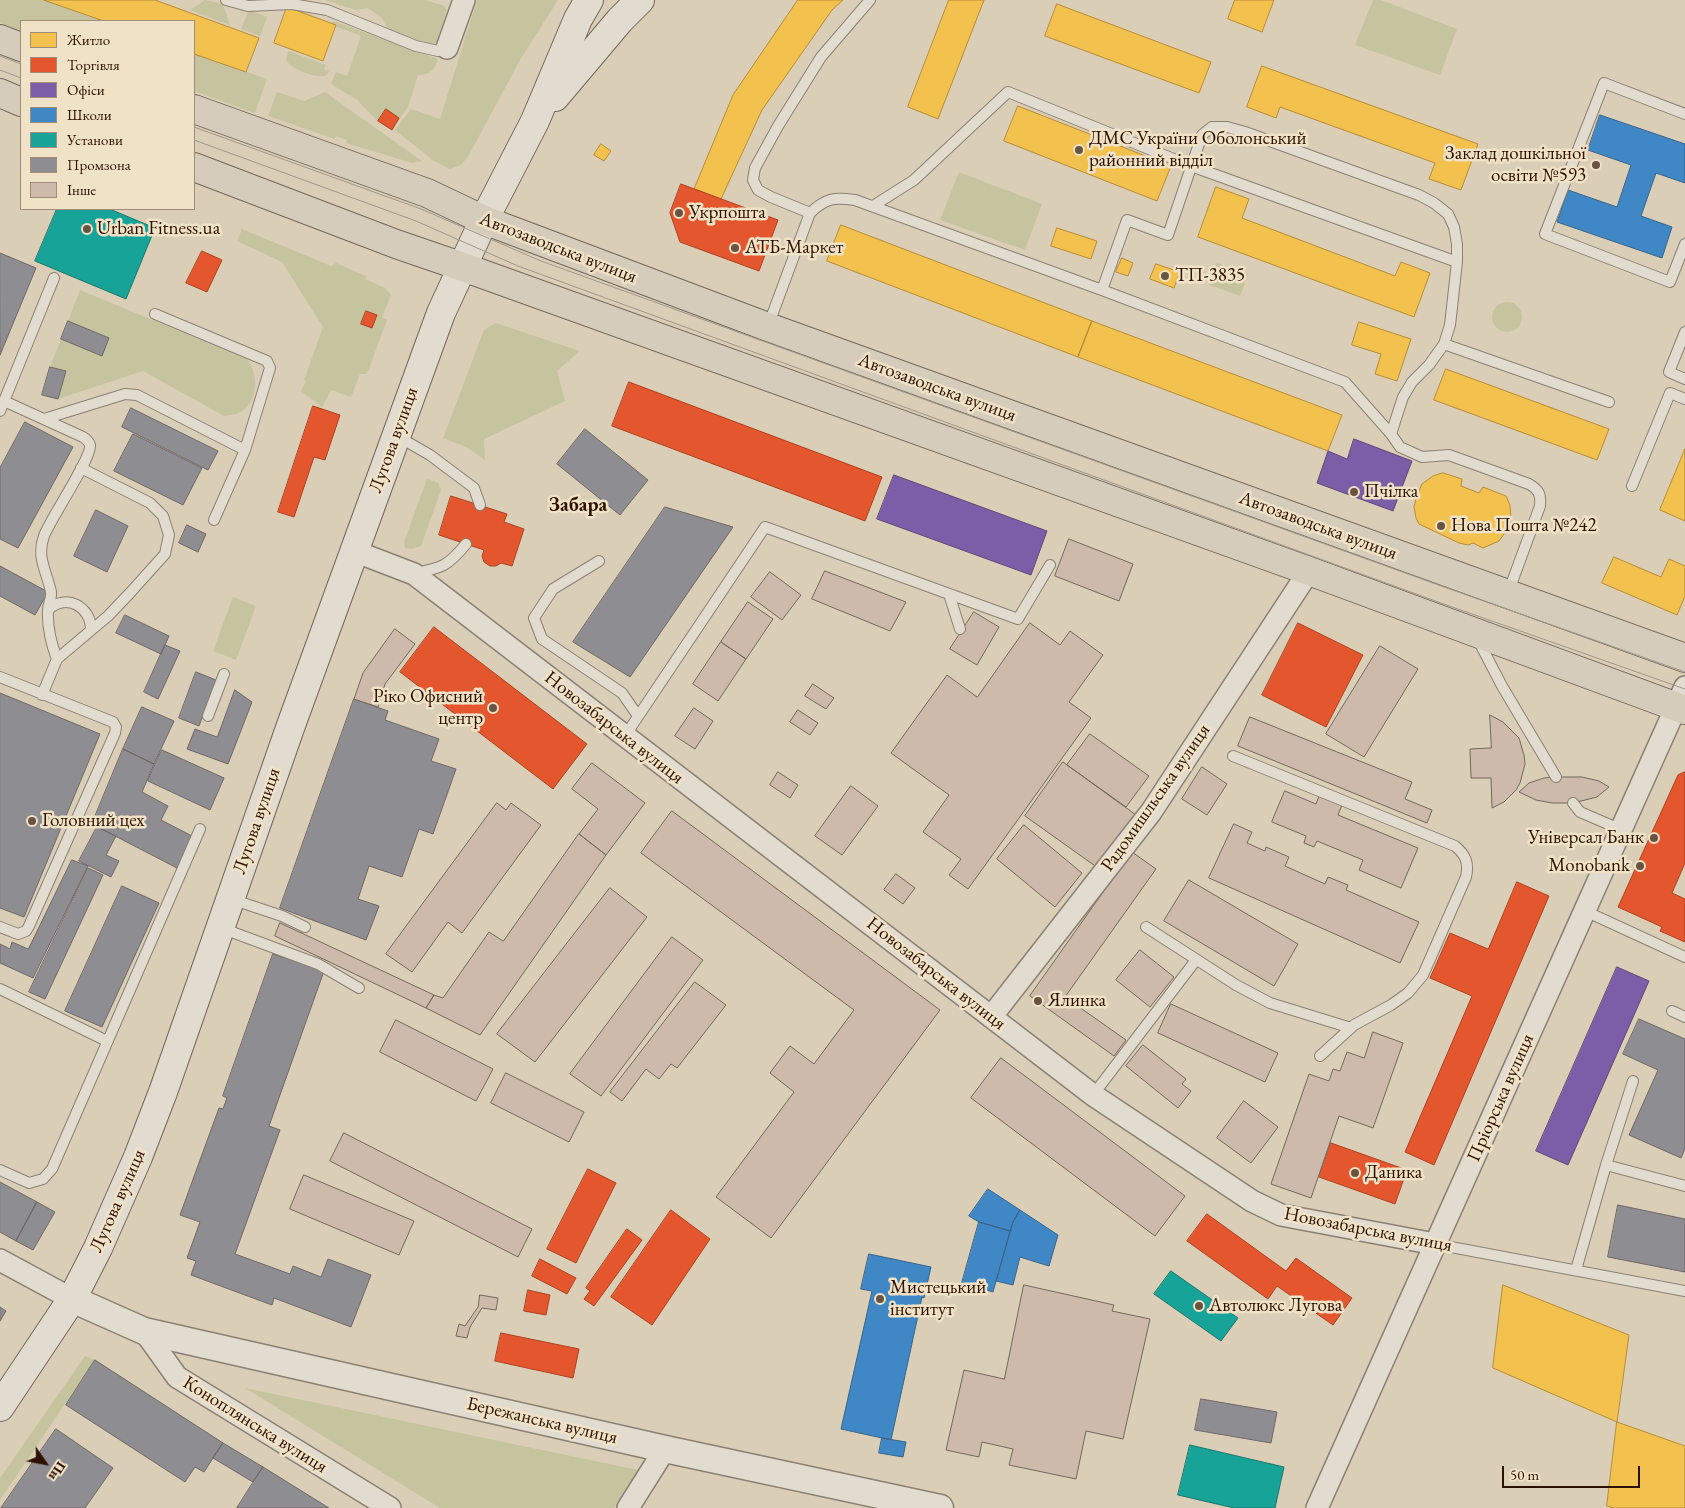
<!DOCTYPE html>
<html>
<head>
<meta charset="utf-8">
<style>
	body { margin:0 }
	#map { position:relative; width:1685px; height:1508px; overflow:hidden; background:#daceb7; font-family:"EB Garamond",serif }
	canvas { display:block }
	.legend { position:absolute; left:20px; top:20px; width:175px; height:190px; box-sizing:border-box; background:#f0e2c7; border:1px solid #a28e78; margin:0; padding:6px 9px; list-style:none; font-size:15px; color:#2c1101 }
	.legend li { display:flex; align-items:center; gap:10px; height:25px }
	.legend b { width:25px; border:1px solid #a28e78 }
	.north { position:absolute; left:20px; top:1438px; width:50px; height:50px; -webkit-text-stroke:4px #f0e2c7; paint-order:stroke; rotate:123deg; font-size:14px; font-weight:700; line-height:20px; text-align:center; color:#2c1101 }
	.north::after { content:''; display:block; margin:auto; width:18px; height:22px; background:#2c1101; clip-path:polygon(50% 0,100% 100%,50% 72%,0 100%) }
	.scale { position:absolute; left:1502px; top:1466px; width:138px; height:22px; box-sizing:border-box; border:2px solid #2c1101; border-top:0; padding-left:6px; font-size:15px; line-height:18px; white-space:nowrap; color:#2c1101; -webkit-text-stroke:4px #f0e2c7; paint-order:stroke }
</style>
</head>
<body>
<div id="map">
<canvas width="1685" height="1508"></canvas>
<ul class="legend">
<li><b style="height:14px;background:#f2c14e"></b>Житло</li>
<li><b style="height:14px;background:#e4572e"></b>Торгівля</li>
<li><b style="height:14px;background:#7b5ea7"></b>Офіси</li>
<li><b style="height:14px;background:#3f88c5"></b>Школи</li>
<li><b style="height:14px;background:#17a398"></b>Установи</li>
<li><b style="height:14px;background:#8d8d92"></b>Промзона</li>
<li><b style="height:14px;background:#cdbaab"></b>Інше</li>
</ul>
<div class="north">Пн</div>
<div class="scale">50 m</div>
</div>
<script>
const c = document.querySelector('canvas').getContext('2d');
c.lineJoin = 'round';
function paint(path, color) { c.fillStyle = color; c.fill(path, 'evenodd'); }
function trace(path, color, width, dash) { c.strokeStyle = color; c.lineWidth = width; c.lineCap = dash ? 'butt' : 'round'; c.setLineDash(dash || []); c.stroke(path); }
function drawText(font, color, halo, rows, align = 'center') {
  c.font = font + ' "EB Garamond",serif'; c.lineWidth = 5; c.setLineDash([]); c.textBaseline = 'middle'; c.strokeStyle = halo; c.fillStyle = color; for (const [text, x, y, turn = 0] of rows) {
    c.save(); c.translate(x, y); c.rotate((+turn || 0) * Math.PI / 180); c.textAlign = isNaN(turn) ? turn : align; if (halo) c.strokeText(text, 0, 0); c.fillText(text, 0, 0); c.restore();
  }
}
paint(new Path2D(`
	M0 0H45L105 21H21V31L0 23Z
	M205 0 223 4 230 25 190 10Z
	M325 0H426L444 6 447 10 436 43 431 45 388 29 381 17 368 8 356 10Z
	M477 0H558L520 60 469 155 461 165 450 169 434 161 395 130 411 109 440 119Z
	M1373 0H1381L1457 29 1440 75 1355 45Z
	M249 10 267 17 260 36 241 29Z
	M333 21 438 59C435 70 430 75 418 75L408 107 392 130 378 121 357 100 331 84 336 72 347 76 361 36 332 25Z
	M288 51 326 65 324 69 329 71 327 75C319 80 290 69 286 60Z
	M194 53 267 79 255 113 194 91Z
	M277 92 304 101 325 92 422 161 412 163 346 143 347 140 336 136 335 139 268 116Z
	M959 172 1042 204 1025 250 940 220Z
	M242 229 331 266 336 263 366 276 365 279 385 288 391 295 382 317 387 320 367 374H360L351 397 331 390 322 407 301 391 306 381 304 380 323 327 282 262 237 241Z
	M1217 263 1248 274 1240 296 1209 285Z
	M80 290 247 359C257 371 259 395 246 408 240 414 232 415 224 416L143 371 58 399 66 371 50 367 61 339 101 355 68 321Z
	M1492 317a15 15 0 1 1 30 0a15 15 0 1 1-30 0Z
	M496 323 580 351 557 371 565 401 484 439 485 460 466 447 443 438 484 330Z
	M427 479 438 483 441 490 421 546 412 549 405 548 404 542Z
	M233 597 256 606 236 660 213 651Z
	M85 1356 95 1360 0 1500V1478Z
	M245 1388 638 1470 614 1508H440Z`), '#c6c49e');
const homes = new Path2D(`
	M44 0H155L259 38 246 72 194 54V21H104Z
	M798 0H843L832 10 762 110 721 199 694 189 733 95Z
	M949 0H984L938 119 908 107Z
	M1235 0H1274L1262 32 1228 19Z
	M1057 4 1211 62 1199 93 1045 36Z
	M287 7 336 25 323 61 274 43Z
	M1262 66 1478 144 1461 190 1429 179 1435 163 1280 107 1276 118 1247 107Z
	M1018 106 1171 166 1157 201 1004 141Z
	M601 144 611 151 604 161 594 155Z
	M1216 187 1249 199 1242 218 1395 276 1401 262 1430 273 1414 317 1198 237Z
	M841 225 1092 321 1078 357 827 261Z
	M1057 228 1097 241 1091 259 1051 246Z
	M1122 258 1133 263 1128 276 1116 272Z
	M1156 264 1180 272 1174 288 1150 279Z
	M1092 321 1342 415 1328 451 1078 357Z
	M1359 322 1411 339 1397 381 1375 374 1381 354 1352 345Z
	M1446 369 1609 429 1597 460 1434 400Z
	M1685 449V521L1660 510Z
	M1443 473 1462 479 1461 486 1479 493 1483 487 1506 496 1510 505 1511 520 1509 527 1499 541 1483 548 1473 543 1468 545 1459 543 1419 524 1416 518 1414 507 1417 495 1422 484 1433 476Z
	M1614 557 1661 577 1669 559 1685 566V596L1677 615 1602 583Z
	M1503 1285 1629 1335 1617 1422 1493 1368Z
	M1617 1422 1685 1446V1508H1614L1607 1506Z`);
paint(homes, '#f2c14e');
trace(homes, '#b78c37', 1);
const shops = new Path2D(`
	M386 109 399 118 392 130 378 121Z
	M681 184 778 220 759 271 680 242 670 213Z
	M202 251 222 260 207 292 186 283Z
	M366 311 377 315 372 328 361 324Z
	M629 382 882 477 865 521 612 426Z
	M313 406 340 415 325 460 314 457 294 517 278 512Z
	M451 496 507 514 504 522 524 529 512 566 501 563 496 566H490L484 562 482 556 484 550 439 535Z
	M1298 623 1363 655 1326 727 1262 695Z
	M434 627 587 744 553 789 400 672Z
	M1685 772V863L1672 893 1685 899V942L1660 931 1662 927 1618 907 1678 775Z
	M1517 882 1549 896 1434 1165 1405 1152 1472 996 1430 978 1450 933 1488 949Z
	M1331 1143 1407 1170 1395 1204 1319 1177Z
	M588 1169 616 1183 576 1263 547 1249Z
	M671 1210 710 1239 652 1325 611 1297Z
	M1207 1214 1286 1271 1296 1258 1352 1298 1333 1325 1277 1286 1268 1299 1187 1241Z
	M627 1229 642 1240 594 1306 584 1299 590 1291 586 1288Z
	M540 1259 576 1278 567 1294 532 1276Z
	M528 1290 550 1295 546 1315 524 1311Z
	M501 1333 579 1349 573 1378 495 1361Z`);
paint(shops, '#e4572e');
trace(shops, '#ad4220', 1);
const offices = new Path2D(`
	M1354 439 1412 461 1393 511 1317 483 1328 451 1347 459Z
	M894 475 1047 531 1031 575 877 519Z
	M1617 967 1649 981 1568 1165 1536 1151Z`);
paint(offices, '#7b5ea7');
trace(offices, '#634775', 1);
const schools = new Path2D(`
	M1600 115 1685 144V183L1656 173 1641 216 1672 227 1662 258 1557 222 1568 190 1617 207 1631 165 1588 150Z
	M988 1189 1020 1210 1013 1222 1010 1231 979 1222 969 1216Z
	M1020 1210 1058 1235 1049 1266 1020 1257 1013 1285 996 1281 1013 1222Z
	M979 1222 1010 1231 993 1292 962 1283Z
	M869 1254 931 1267 924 1298 922 1297 891 1440 841 1429 872 1291 861 1289Z
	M882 1438 906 1442 903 1457 879 1453Z`);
paint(schools, '#3f88c5');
trace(schools, '#39648a', 1);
const public = new Path2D(`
	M57 209H113L112 210 155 228 126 299 35 261Z
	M1171 1271 1238 1318 1221 1341 1154 1294Z
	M1190 1445 1284 1467 1275 1508H1234L1178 1495Z`);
paint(public, '#17a398');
trace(public, '#1d776b', 1);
const industry = new Path2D(`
	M0 253 36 268 0 355Z
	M68 321 109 338 102 356 61 339Z
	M50 367 66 371 58 399 42 395Z
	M131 408 218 451 208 470 122 427Z
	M25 422 73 447 18 548 0 539V468Z
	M585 429 648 480 620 515 557 464Z
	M133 434 202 468 183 505 114 471Z
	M665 507 733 527 630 677 573 642Z
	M96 510 128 526 107 572 74 556Z
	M187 525 206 534 198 552 179 543Z
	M0 566 48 592 35 615 0 596Z
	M125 615 169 636 161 654 116 633Z
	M165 645 180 651 158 699 144 692Z
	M196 672 216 680 199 726 179 718Z
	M235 690 252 702 228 764 187 749 195 729 217 737Z
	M0 693 100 734 24 917 0 908Z
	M354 699 388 711 385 720 439 739 431 761 456 769 433 834 419 829 402 877 369 866 358 899 379 906 366 940 280 908Z
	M142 707 174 721 154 764 123 749Z
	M123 749 154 764 142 792 168 806 161 820 194 837 177 868 92 824Z
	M162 750 224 778 210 810 148 781Z
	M97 827 116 836 106 855 119 861 111 877 79 861Z
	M72 860 88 866 33 978 0 963V944L10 949 12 942 28 949Z
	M88 868 103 875 45 999 29 992Z
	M122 886 159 903 102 1027 65 1011Z
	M273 954 324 971 269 1126 280 1130 235 1254 290 1274 293 1266 321 1277 328 1259 371 1275 351 1327 274 1298 272 1305 191 1275 196 1261 187 1258 200 1222 180 1215 219 1108 223 1109 227 1098 223 1096Z
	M1639 1019 1685 1039V1149L1681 1158 1629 1135 1658 1070 1623 1054Z
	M0 1182 37 1202 16 1241 0 1232Z
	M37 1202 55 1212 33 1250 16 1241Z
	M1618 1205 1685 1219V1272L1608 1257Z
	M0 1307 6 1311 0 1321Z
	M95 1360 223 1443 204 1472 195 1467 185 1482 66 1405Z
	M1201 1399 1277 1412 1271 1443 1195 1430Z
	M56 1429 113 1468 85 1508H1Z
	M223 1443 263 1467 253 1482 213 1458Z
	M263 1467 329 1508H237Z`);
paint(industry, '#8d8d92');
trace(industry, '#706866', 1);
const building = new Path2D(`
	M1069 539 1133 564 1119 601 1055 576Z
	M825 571 906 602 890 631 812 599Z
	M770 572 801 595 782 620 751 597Z
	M748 602 773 619 746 659 721 642Z
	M974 612 999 627 977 665 950 649Z
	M1030 623 1060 645 1070 631 1103 655 1069 702 1091 718 968 889 949 875 961 859 923 832 949 795 891 753 947 675 977 697Z
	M395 629 415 644 385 684 378 707 354 699 363 673Z
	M721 642 746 659 718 701 693 684Z
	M1380 646 1418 669 1364 757 1326 734Z
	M813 684 834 698 826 709 805 696Z
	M694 708 713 721 695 749 675 736Z
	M798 710 818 723 810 735 790 722Z
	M1490 715 1503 722 1519 738 1524 755 1525 764 1520 783 1516 790 1504 802 1492 808 1491 778H1471L1470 749 1491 748Z
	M1250 717 1412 782 1405 799 1432 810 1427 823 1238 746Z
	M1090 734 1149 776 1126 807 1067 765Z
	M1063 762 1136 815 1098 868 1025 816Z
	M592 763 645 803 606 855 579 834 598 809 572 789Z
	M1202 767 1227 784 1207 815 1182 799Z
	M778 772 798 785 790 798 770 785Z
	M1556 777H1582L1599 781 1609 787 1597 797 1573 803H1552L1536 800 1519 792 1529 783 1544 778Z
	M851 786 878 806 842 855 815 836Z
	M1285 791 1316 804 1319 796 1342 805 1338 815 1418 848 1401 888 1359 870 1363 860 1317 841 1314 847 1304 843 1306 836 1272 822Z
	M497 803 506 810 511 803 541 825 462 933 448 922 412 972 386 954Z
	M672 811 940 1010 771 1238 716 1197 794 1092 770 1073 790 1046 814 1064 854 1010 641 853Z
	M1234 824 1252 832 1247 843 1265 851 1266 847 1289 857 1285 866 1325 884 1328 877 1348 885 1346 890 1419 922 1400 963 1209 878Z
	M1024 825 1082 873 1055 907 997 859Z
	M579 834 606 855 480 1035 426 1008 434 995 443 998 489 932 503 941Z
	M1132 852 1156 869 1065 997 1126 1040 1114 1056 1030 996Z
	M896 874 915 888 903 904 884 890Z
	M1189 880 1298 944 1274 986 1164 921Z
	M610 888 647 917 535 1062 497 1034Z
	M280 923 434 995 426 1008 275 936Z
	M672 937 703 960 601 1096 570 1074Z
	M1140 950 1174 977 1150 1007 1116 980Z
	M695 982 726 1005 677 1068 671 1064 659 1079 646 1069 622 1101 610 1092Z
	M1171 1004 1278 1053 1265 1082 1158 1033Z
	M396 1020 493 1069 476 1101 380 1052Z
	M1373 1032 1403 1043 1373 1128 1339 1116 1311 1198 1271 1184 1309 1074 1329 1081 1333 1069 1340 1071 1347 1052 1364 1058Z
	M1143 1045 1186 1079 1182 1084 1191 1091 1178 1108 1126 1066Z
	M1001 1058 1185 1196 1155 1236 971 1098Z
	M506 1073 584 1112 569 1142 491 1103Z
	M1244 1101 1278 1127 1251 1163 1217 1138Z
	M344 1133 532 1229 518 1257 330 1161Z
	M304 1175 414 1221 399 1255 290 1209Z
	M1024 1285 1114 1305 1112 1311 1150 1319 1123 1439 1086 1431 1076 1479 1009 1465 1013 1449 982 1442 979 1457 946 1450 964 1370 1004 1379Z
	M480 1295 498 1298 496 1310 482 1308 470 1327 467 1338 456 1336 459 1324 465 1326 478 1307Z`);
paint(building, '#cdbaab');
trace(building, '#73685b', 1);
const service = new Path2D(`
	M226 0 248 6 292 4 327 10 416 46 438 51 447 48
	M1685 114 1604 83 1545 234 1670 282 1685 244
	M873 206 914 180 1008 92 1191 166 1457 262
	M810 213 771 197 758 190 753 180 755 168 778 126 821 57 870 0
	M1102 290 1127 220 1168 235 1202 135 1212 127H1227L1245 132 1419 195 1434 203 1448 214 1454 227 1457 244V262L1450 325 1444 344 1429 365 1412 382 1403 397 1391 434
	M155 314 267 361 270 368 245 450 214 520
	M768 326 810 213C826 198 834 197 855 200L1102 290 1345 382 1391 434 1400 447 1422 457 1449 455 1529 484C1539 490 1541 494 1540 506L1508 593
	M1685 332 1669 372 1685 379
	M1444 344 1609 402
	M4 401 83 437C86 439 89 441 90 445 92 458 50 519 44 536 36 557 47 572 51 592 52 598 48 604 48 610 47 628 51 643 57 659L42 695
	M0 411 54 278
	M44 419 125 394 137 395 245 450
	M397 436 430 455 474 488 480 505
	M1632 486 1670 393 1685 399
	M599 561 553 589 534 618 542 639 622 693 638 716
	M415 573C442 568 448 566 466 544
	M949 594 960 629
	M48 610C66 593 91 606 91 630
	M1477 638 1502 686 1556 777
	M57 659 108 616 129 594 165 554 169 535 163 516 150 503 81 468
	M0 677 113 722 116 727 115 733 29 926 26 931 18 934 0 927
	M208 716 224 674
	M625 736 765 527 1018 619 1050 565
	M1233 756 1455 846C1466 855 1469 863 1466 877L1423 975 1408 993 1391 1005 1354 1025 1320 1056
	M1573 803 1580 812 1622 830
	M231 899 282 916 305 927
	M1585 911 1685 957
	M1146 927 1236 985 1270 1003 1351 1028
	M221 928 318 964 359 988
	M0 989 107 1041
	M1672 1011 1685 1017
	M1093 1095 1196 960
	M1606 1165 1685 1186
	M0 1170 29 1183 43 1179 52 1169 200 829
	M1435 1244 1685 1291
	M1576 1270 1606 1165 1633 1081`);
const minor = new Path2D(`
	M447 48 464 0
	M354 551 414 574 1093 1095 1252 1201 1281 1215 1435 1244
	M991 1017 1151 812 1309 571
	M0 1260 72 1299
	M144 1331 177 1377 390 1508
	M628 1508 665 1449
	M1317 1508 1685 687`);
const tertiary = new Path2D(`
	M72 1299 144 1331 665 1449 940 1508`);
const secondary = new Path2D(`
	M555 97 620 20 640 0
	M0 1407 72 1299 98 1248 138 1157 163 1092 290 728 441 313 484 220 535 121 578 19 589 0`);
const primary = new Path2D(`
	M0 39 21 47
	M0 93 21 102
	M194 109 427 193 484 220 768 327 1685 658
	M194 167 396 244 463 267 1309 571 1685 710`);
trace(service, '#8b8173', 12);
trace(minor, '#8b8173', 24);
trace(tertiary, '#8b8173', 29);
trace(secondary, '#73685b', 30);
trace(primary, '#73685b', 30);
trace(service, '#e2dcd0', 10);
trace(minor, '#e2dcd0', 21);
trace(tertiary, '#e2dcd0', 26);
trace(secondary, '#e2dcd0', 28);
trace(primary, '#d6ccbb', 28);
trace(new Path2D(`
	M0 56 21 64
	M0 70 21 78
	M194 127 421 209 541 261 1444 587 1685 672
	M194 140 416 221 518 266 1438 602 1685 689`), '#9e978d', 1);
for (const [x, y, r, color] of [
	[1079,150,5,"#695341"],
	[1596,165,5,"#695341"],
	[679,213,5,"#695341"],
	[87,229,5,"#695341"],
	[735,248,5,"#695341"],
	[1165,276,5,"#695341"],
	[1354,492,5,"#695341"],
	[1441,526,5,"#695341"],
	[493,708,5,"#695341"],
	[32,821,5,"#695341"],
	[1654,838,5,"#695341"],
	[1640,866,5,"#695341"],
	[1038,1001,5,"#695341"],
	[1355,1173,5,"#695341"],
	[880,1299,5,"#695341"],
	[1199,1306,5,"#695341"]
]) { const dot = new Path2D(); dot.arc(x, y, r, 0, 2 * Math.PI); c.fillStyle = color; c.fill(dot); trace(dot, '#f0e2c7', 2); }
drawText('19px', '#2c1101', '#f0e2c7', [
	["ДМС України Оболонський",1089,139],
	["районний відділ",1089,161],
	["Заклад дошкільної",1586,154,"right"],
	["освіти №593",1586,176,"right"],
	["Укрпошта",689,213],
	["Urban Fitness.ua",97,229],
	["АТБ-Маркет",745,248],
	["ТП-3835",1175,276],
	["Пчілка",1364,492],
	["Нова Пошта №242",1451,526],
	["Ріко Офисний",483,697,"right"],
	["центр",483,719,"right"],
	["Головний цех",42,821],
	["Універсал Банк",1644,838,"right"],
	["Monobank",1630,866,"right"],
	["Ялинка",1048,1001],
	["Даника",1365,1173],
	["Мистецький",890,1288],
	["інститут",890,1310],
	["Автолюкс Лугова",1209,1306]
], 'left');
drawText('19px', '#2c1101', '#f0e2c7', [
	["Автозаводська вулиця",558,248,21],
	["Автозаводська вулиця",937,388,20],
	["Лугова вулиця",394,440,-70],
	["Автозаводська вулиця",1318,526,20],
	["Новозабарська вулиця",614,728,38],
	["Радомишльська вулиця",1156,798,-55],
	["Лугова вулиця",257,821,-71],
	["Новозабарська вулиця",936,974,38],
	["Пріорська вулиця",1501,1098,-66],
	["Лугова вулиця",118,1201,-66],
	["Новозабарська вулиця",1368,1230,11],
	["Бережанська вулиця",542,1421,13],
	["Коноплянська вулиця",255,1425,32]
]);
drawText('bold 20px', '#2c1101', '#f0e2c7', [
	["Забара",578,506]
]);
</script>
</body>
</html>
